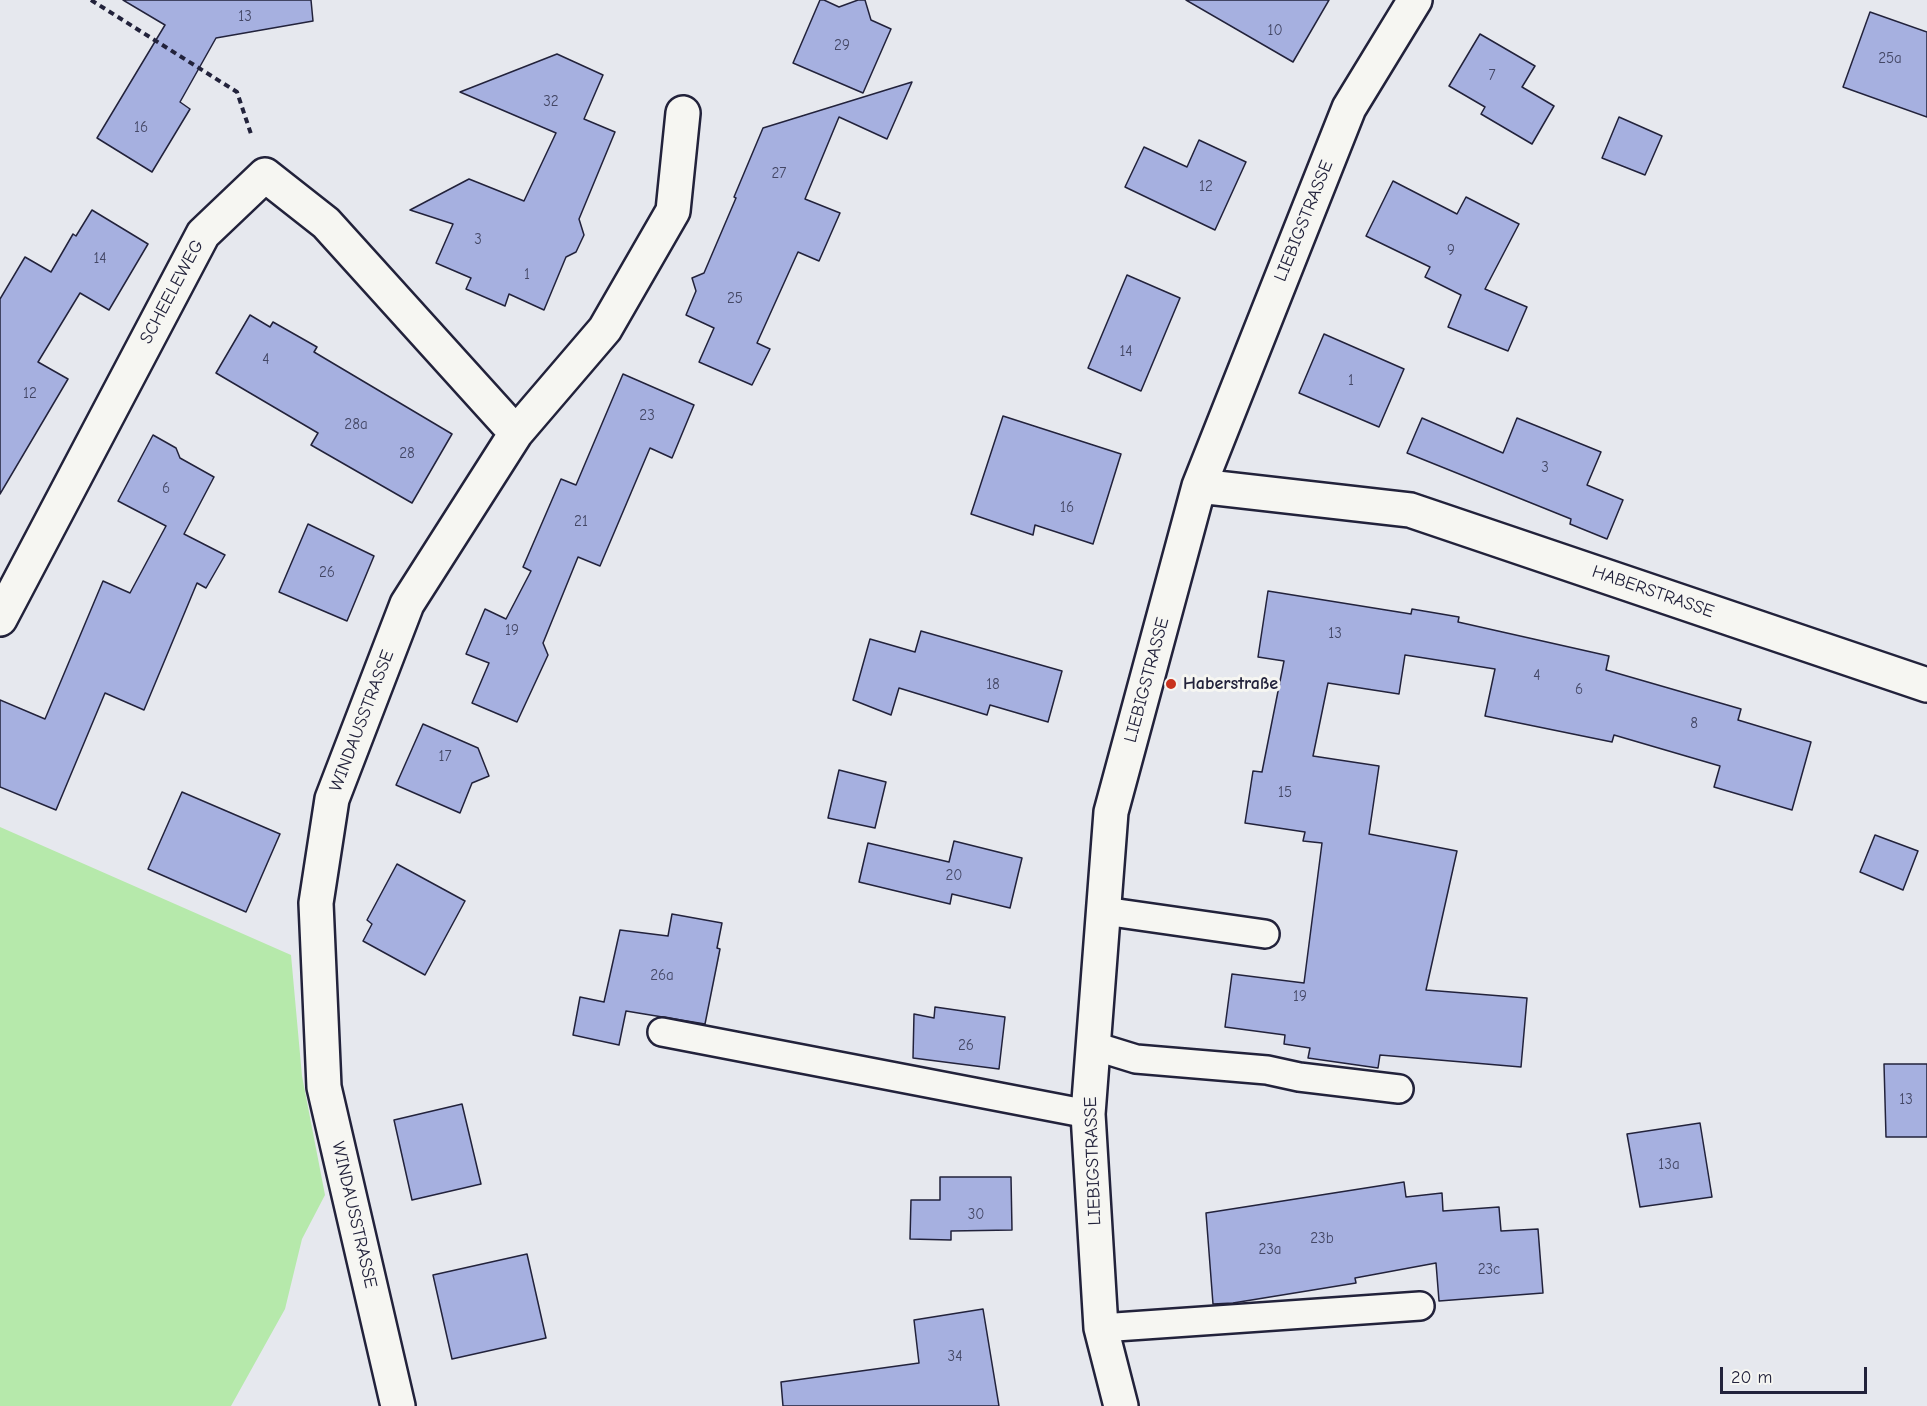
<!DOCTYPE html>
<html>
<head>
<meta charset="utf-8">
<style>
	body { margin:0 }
	#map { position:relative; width:1927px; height:1406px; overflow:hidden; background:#e6e8ee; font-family:"Comic Neue",sans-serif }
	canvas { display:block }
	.scale { position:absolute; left:1720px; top:1367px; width:147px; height:27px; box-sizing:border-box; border:3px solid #22223b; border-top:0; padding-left:8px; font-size:18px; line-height:21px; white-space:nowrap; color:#22223b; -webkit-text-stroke:4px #f6f6f2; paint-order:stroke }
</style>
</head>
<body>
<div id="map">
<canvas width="1927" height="1406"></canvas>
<div class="scale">20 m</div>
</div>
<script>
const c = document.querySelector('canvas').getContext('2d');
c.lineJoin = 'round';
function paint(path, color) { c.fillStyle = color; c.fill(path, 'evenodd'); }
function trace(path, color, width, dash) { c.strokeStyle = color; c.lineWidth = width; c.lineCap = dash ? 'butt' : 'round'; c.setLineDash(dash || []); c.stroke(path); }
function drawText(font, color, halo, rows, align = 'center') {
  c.font = font + ' "Comic Neue",sans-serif'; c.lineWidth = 6; c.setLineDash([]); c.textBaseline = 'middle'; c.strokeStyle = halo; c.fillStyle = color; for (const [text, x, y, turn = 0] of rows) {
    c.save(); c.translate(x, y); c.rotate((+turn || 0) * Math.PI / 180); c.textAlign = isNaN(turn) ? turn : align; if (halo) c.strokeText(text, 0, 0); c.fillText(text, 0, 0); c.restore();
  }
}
paint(new Path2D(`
	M0 827 291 955 302 1076 325 1195 302 1239 285 1309 231 1406H0Z`), '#b6e9ab');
const building = new Path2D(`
	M123 0H311L313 21 216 38 180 102 190 109 152 172 97 138 165 25Z
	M820 0H824L839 7 858 0H865L871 20 891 29 863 93 793 63Z
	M1186 0H1329L1293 62Z
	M1870 12 1927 32V117L1843 87Z
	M1480 34 1535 66 1522 87 1554 106 1532 144 1481 114 1485 107 1449 86Z
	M557 54 603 75 584 119 615 132 579 219 584 235 576 252 566 257 544 310 509 294 505 306 466 289 471 278 436 263 453 224 410 210 469 179 524 201 556 133 460 92Z
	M912 82 887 139 839 117 805 199 840 213 819 261 798 252 757 343 770 349 752 385 699 362 714 328 686 315 696 291 692 278 704 273 736 198 734 197 763 128Z
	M1619 117 1662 136 1645 175 1602 158Z
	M1199 140 1246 162 1215 230 1125 187 1144 147 1187 167Z
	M1393 181 1457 214 1466 197 1519 224 1485 289 1527 307 1508 351 1448 327 1461 295 1425 277 1430 267 1366 236Z
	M92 210 148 244 109 310 80 293 38 362 68 379 0 494V299L25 257 51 272 73 234 76 236Z
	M1127 275 1180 298 1141 391 1088 368Z
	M250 315 270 327 273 322 317 347 314 352 452 434 412 503 311 445 318 433 216 373Z
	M1324 334 1404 369 1379 427 1299 393Z
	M623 374 694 405 672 458 650 448 600 566 578 557 543 643 548 655 517 722 472 703 489 663 466 654 485 609 506 619 531 571 523 567 561 479 576 485Z
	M1003 416 1121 454 1093 544 1035 525 1033 535 971 514Z
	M1422 418 1503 453 1517 418 1601 452 1587 485 1623 500 1607 539 1570 524 1571 519 1407 453Z
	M153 435 176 448 180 458 214 477 184 534 225 555 206 588 197 583 144 710 105 693 56 810 0 787V700L45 719 103 581 130 593 166 526 118 501Z
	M308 524 374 556 347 621 279 592Z
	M1268 591 1411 614 1412 609 1459 617 1458 622 1609 656 1606 670 1741 709 1738 720 1811 742 1792 810 1714 787 1720 766 1614 735 1612 742 1485 716 1495 669 1405 655 1399 694 1328 683 1313 756 1379 766 1369 834 1457 851 1426 990 1527 998 1521 1067 1380 1055 1378 1068 1308 1058 1310 1048 1284 1044 1285 1035 1225 1027 1232 974 1304 983 1322 843 1303 841 1305 832 1245 823 1253 771 1262 772 1284 661 1258 657Z
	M921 631 1062 671 1048 722 990 705 987 715 899 688 891 715 853 700 870 639 915 652Z
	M423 724 478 748 489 776 472 783 460 813 396 785Z
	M839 770 886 782 875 828 828 818Z
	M182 792 280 834 246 912 148 869Z
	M1875 835 1918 851 1903 890 1860 872Z
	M954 841 1022 858 1010 908 952 894 950 904 859 882 868 843 949 862Z
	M397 864 465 901 425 975 363 941 372 924 367 920Z
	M672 914 722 923 717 948 720 949 705 1024 626 1011 619 1045 573 1035 580 997 604 1002 620 930 668 936Z
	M935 1007 1005 1017 999 1069 913 1058 914 1014 934 1018Z
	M1884 1064H1927V1137H1886Z
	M462 1104 481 1184 412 1200 394 1120Z
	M1700 1123 1712 1197 1640 1207 1627 1134Z
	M940 1177H1011L1012 1230 951 1231V1240L910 1239 911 1200H940Z
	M1404 1182 1406 1197 1442 1193 1443 1211 1499 1207 1501 1231 1538 1229 1543 1293 1439 1301 1436 1263 1355 1278 1356 1283 1233 1303 1213 1304 1206 1213Z
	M527 1254 546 1338 452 1359 433 1275Z
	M983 1309 999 1406H783L781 1382 919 1363 914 1320Z`);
paint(building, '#a6b0e0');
trace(building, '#22223b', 1.5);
const service = new Path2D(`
	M1104 911 1265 934
	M662 1032 1088 1114
	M1094 1046 1136 1059 1267 1070 1299 1077 1399 1089
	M1101 1328 1420 1306`);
const minor = new Path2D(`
	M1199 486 1410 510 1927 685
	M0 619 203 234 265 175 326 223 516 433
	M398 1406 324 1087 316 903 332 799 407 604 516 433 605 329 673 211 683 113
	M1121 1406 1101 1328 1088 1114 1111 812 1199 486 1349 108 1415 0`);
trace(service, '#22223b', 32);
trace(minor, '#22223b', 38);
trace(new Path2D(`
	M91 0 237 92 252 137`), '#22223b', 4, [6, 4.5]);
trace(service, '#f6f6f2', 27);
trace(minor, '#f6f6f2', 33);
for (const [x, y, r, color] of [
	[1171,684,6,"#c8321e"]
]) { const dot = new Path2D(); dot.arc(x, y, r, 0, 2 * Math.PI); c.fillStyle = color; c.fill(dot); trace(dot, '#f6f6f2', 2); }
drawText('15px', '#434664', null, [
	["13",245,17],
	["10",1275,31],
	["29",842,46],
	["25a",1890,59],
	["7",1492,76],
	["32",551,102],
	["16",141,128],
	["27",779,174],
	["12",1206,187],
	["3",478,240],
	["9",1451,251],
	["14",100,259],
	["1",527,275],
	["25",735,299],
	["14",1126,352],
	["4",266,360],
	["1",1351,381],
	["12",30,394],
	["23",647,416],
	["28a",356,425],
	["28",407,454],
	["3",1545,468],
	["6",166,489],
	["16",1067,508],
	["21",581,522],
	["26",327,573],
	["19",512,631],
	["13",1335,634],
	["4",1537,676],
	["18",993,685],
	["6",1579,690],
	["8",1694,724],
	["17",445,757],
	["15",1285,793],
	["20",954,876],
	["26a",662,976],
	["19",1300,997],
	["26",966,1046],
	["13",1906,1100],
	["13a",1669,1165],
	["30",976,1215],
	["23b",1322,1239],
	["23a",1270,1250],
	["23c",1489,1270],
	["34",955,1357]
]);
drawText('18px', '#22223b', '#f6f6f2', [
	["LIEBIGSTRASSE",1304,221,-68],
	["SCHEELEWEG",172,292,-62],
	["HABERSTRASSE",1653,592,19],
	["LIEBIGSTRASSE",1147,680,-75],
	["WINDAUSSTRASSE",362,721,-69],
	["LIEBIGSTRASSE",1093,1161,-92],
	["WINDAUSSTRASSE",354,1215,77]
]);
drawText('bold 18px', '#22223b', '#f6f6f2', [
	["Haberstraße",1183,684]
], 'left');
</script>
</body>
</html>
